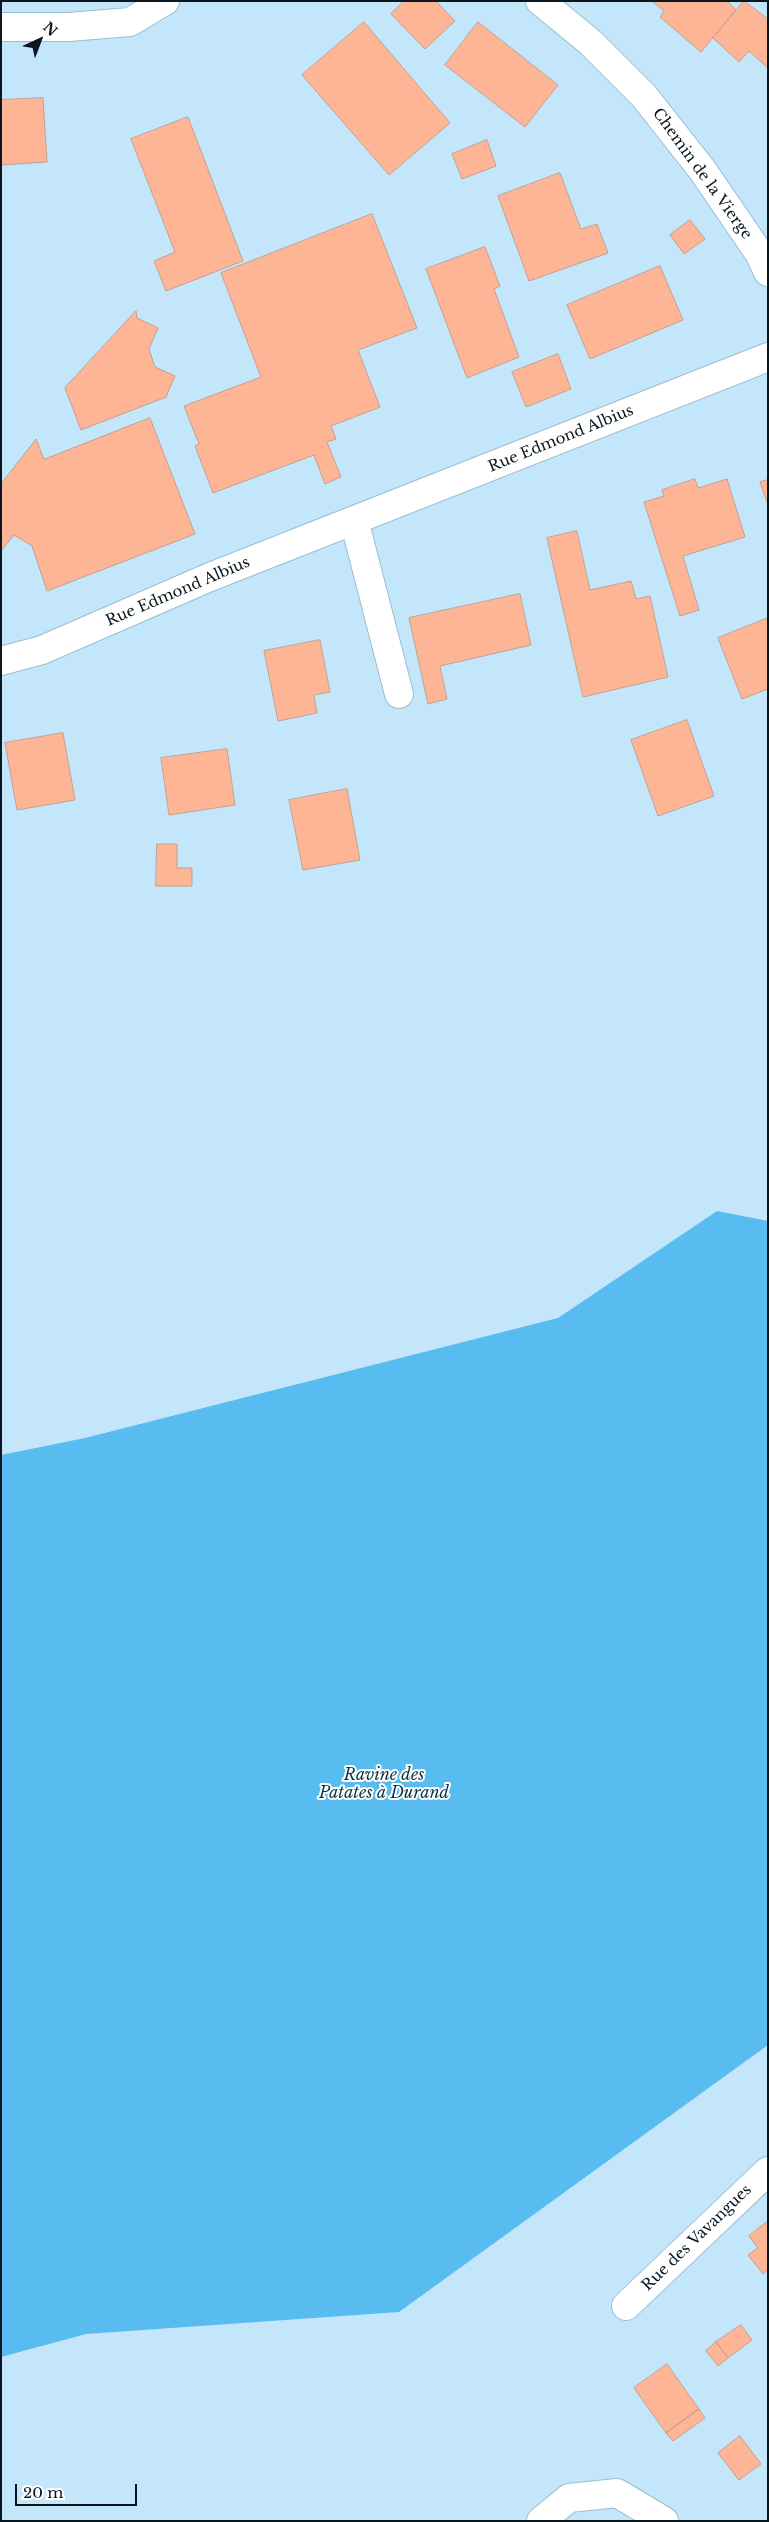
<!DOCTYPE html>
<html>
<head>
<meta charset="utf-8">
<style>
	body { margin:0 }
	#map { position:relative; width:769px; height:2522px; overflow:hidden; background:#c3e6fb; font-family:"Libre Baskerville",serif }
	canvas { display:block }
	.frame { position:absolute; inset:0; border:2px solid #0a171e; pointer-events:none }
	.north { position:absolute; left:15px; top:15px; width:50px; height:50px; -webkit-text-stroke:4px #fff; paint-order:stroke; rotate:43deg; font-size:14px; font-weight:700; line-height:20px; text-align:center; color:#0a171e }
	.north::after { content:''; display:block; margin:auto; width:18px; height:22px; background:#0a171e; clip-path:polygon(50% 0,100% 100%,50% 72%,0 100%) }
	.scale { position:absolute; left:15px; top:2484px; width:122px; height:22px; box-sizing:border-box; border:2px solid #0a171e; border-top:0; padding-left:6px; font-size:15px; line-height:18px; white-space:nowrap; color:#0a171e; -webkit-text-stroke:4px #fff; paint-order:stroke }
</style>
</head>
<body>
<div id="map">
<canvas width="769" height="2522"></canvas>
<div class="frame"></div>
<div class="north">N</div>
<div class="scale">20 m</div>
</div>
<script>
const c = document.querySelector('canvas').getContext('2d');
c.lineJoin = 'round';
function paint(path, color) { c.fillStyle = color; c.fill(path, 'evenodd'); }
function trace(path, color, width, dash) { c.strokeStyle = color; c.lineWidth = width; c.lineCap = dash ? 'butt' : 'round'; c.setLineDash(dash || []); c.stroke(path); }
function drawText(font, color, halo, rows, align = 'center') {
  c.font = font + ' "Libre Baskerville",serif'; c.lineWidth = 4; c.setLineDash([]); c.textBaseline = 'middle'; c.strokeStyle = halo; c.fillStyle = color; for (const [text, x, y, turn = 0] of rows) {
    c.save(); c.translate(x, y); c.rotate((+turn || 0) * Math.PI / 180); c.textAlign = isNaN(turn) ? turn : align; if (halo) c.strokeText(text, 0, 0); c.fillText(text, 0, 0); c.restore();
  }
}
paint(new Path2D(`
	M717 1211 768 1221V2045L399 2312 86 2334 1 2357V1455L85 1438 558 1318Z`), '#59bcf0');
const building = new Path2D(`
	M404 1H436L455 21 425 49 391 14Z
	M652 1H727L736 10 701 52 660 17 664 11Z
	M744 1 768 19V68L749 51 739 62 713 38Z
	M364 22 450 123 389 175 302 75Z
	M478 22 558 85 525 127 445 65Z
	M43 98 47 162 1 165V100Z
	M188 117 243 261 166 291 154 261 175 252 131 139Z
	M487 140 496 166 462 179 452 154Z
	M560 173 581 229 597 224 608 253 529 281 498 196Z
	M372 214 417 328 358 350 380 407 331 426 336 439 327 442 341 477 325 484 314 455 213 493 195 446 199 444 184 406 261 377 221 273Z
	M690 220 705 239 684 254 670 235Z
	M485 247 500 286 494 289 519 357 467 378 426 269Z
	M660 266 683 320 590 359 567 305Z
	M136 311 137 318 158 328 149 349 155 367 175 376 166 397 81 430 65 388Z
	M558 354 571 389 526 407 512 372Z
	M150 418 195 534 47 591 32 546 14 535 1 551V484L36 439 44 459Z
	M695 479 698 488 727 479 745 537 683 556 699 610 680 616 644 502 664 496 662 490Z
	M768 480V505L760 482Z
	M577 531 590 590 631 581 636 599 650 596 668 677 583 697 547 538Z
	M520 594 531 645 440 666 447 699 428 704 409 618Z
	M768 618V689L742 699 718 638Z
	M320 640 330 692 314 695 317 713 278 721 264 651Z
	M687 720 714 796 658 816 631 740Z
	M63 733 75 800 17 810 5 743Z
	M227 749 235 805 169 815 161 758Z
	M347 789 360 860 303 870 289 800Z
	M157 844H177V868H192V886H156Z
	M768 2221V2270L763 2274 748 2255 758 2248 749 2236Z
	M741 2325 752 2340 728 2358 716 2342Z
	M716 2342 728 2358 718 2366 706 2351Z
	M667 2364 699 2409 666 2433 634 2388Z
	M699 2409 705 2418 673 2441 666 2433Z
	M740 2436 761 2464 739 2480 718 2453Z`);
paint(building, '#fdb595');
trace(building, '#c3a091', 1);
const minor = new Path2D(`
	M354 520 399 694
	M1 661 42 650 210 577 768 357
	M626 2306 768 2171
	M541 2521 569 2498 617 2493 664 2521`);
const tertiary = new Path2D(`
	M540 1 590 42 644 96 703 171 759 253 768 272
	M1 27H69L130 22 165 1`);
trace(minor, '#9bbdd1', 30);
trace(tertiary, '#9bbdd1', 30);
trace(minor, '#fff', 28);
trace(tertiary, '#fff', 28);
drawText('15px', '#0a171e', '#fff', [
	["Chemin de la Vierge",702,174,54],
	["Rue Edmond Albius",561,439,-22],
	["Rue Edmond Albius",178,592,-23],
	["Rue des Vavangues",697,2238,-44]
]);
drawText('italic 16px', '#08354a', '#fff', [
	["Ravine des",384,1775],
	["Patates à Durand",384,1793]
]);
</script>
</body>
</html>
